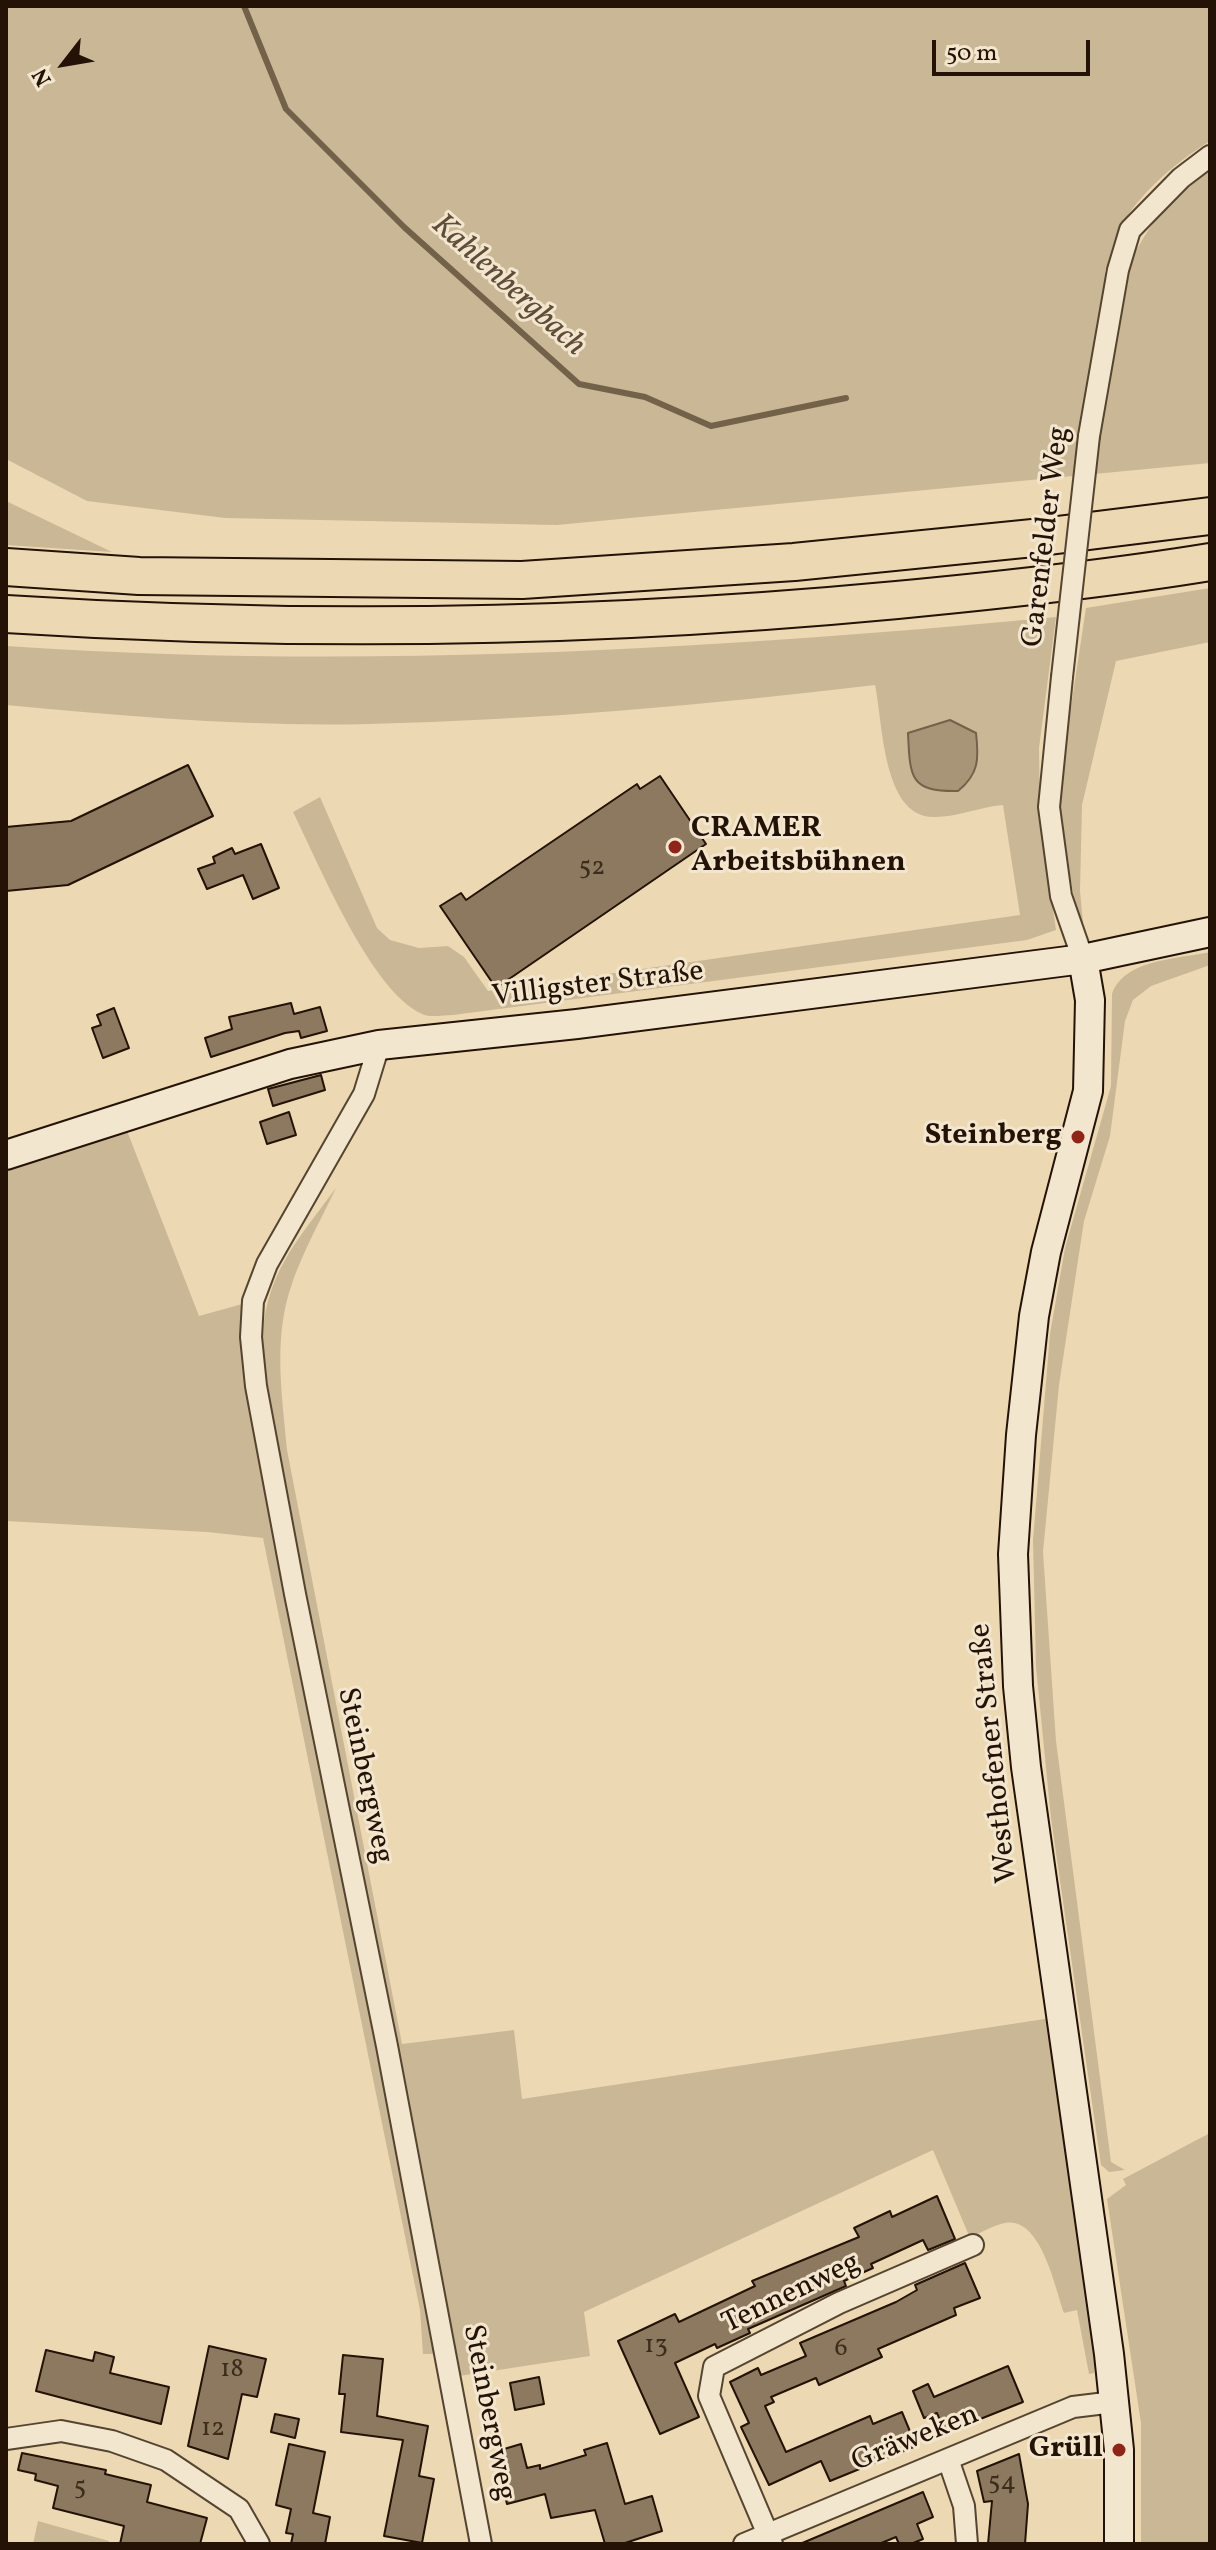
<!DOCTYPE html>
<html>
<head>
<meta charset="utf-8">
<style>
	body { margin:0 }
	#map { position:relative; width:1216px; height:2550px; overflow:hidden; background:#ecd9b3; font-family:Vollkorn,serif }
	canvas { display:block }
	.frame { position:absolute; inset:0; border:8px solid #231205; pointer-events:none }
	.north { position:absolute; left:24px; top:24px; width:80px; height:80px; -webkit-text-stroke:6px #f3e6ce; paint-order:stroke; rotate:239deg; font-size:22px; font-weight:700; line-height:32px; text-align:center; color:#231205 }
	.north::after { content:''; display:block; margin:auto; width:28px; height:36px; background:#231205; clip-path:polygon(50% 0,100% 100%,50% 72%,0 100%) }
	.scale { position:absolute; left:932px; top:40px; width:158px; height:36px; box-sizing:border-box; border:4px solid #231205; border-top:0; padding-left:10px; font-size:24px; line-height:28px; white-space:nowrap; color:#231205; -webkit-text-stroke:6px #f3e6ce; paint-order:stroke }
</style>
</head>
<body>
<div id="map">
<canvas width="1216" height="2550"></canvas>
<div class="frame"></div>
<div class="north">N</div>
<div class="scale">50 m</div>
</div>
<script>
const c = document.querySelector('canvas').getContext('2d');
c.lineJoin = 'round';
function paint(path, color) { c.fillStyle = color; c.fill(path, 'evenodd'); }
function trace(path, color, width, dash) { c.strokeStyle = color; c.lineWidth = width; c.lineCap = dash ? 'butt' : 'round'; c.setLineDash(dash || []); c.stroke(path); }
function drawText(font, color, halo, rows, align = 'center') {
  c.font = font + ' Vollkorn,serif'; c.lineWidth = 6; c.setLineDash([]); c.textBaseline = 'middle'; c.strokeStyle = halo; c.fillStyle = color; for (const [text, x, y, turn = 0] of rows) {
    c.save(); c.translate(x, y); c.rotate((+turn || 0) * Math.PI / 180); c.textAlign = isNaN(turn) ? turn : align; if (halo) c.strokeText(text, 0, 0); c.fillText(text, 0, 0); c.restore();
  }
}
paint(new Path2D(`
	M6 6H1210V141C1176 162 1138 194 1119 230 1112 242 1110 259 1105 272L1123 278C1143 232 1169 195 1210 165V463L557 525 225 518 87 501 6 459Z
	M6 501 112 552 6 545Z
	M1210 588V642L1116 661 1082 805 1080 891 1083 923H1079L1056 805 1086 608Z
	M1056 617 1039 748 1040 822 1056 930 1027 940 453 1015C444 1015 430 1018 422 1014 370 990 319 864 293 812L320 797 377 928 390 940 419 948 448 946 464 957 488 991 1020 915 1003 805C980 807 957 817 935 817 882 819 883 721 875 685 707 705 538 720 368 724 247 727 126 716 6 705V646C357 670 706 650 1056 617Z
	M1210 952V965L1151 986 1133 1000 1125 1021 1110 1136 1084 1221 1059 1385 1043 1552 1056 1741 1111 2162 1125 2170 1109 2172 1101 2165 1051 1818 1036 1667 1033 1540 1050 1334 1065 1248 1111 1086 1112 994C1124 959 1178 959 1210 952Z
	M122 1118 199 1316 253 1301 245 1339 441 2354H423L420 2310 263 1538 207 1532 6 1521V1155Z
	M336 1188C317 1228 292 1270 284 1314 276 1359 283 1405 287 1450L402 2044 514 2030 522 2099 1051 2018 1099 2361 1095 2362 1094 2373 1089 2374 1077 2310 1064 2313C1055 2288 1041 2216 1005 2223 994 2225 980 2233 970 2238L933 2150 584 2312 590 2356 459 2376 346 1813 263 1375C257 1286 285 1256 336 1188Z
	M1210 2133V2544H1141V2423L1107 2199 1126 2185 1123 2179Z
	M38 2521 109 2541 108 2544H33Z`), '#cab795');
const water = new Path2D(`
	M950 720 976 733C979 759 979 774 958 791 910 792 910 778 908 733Z`);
paint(water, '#a89578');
trace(water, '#73614a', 2);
trace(new Path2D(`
	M244 6 286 109 404 227 579 384 645 397 711 426 846 398`), '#73614a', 6);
const building = new Path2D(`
	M188 765 213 816 68 885 6 891V827L71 821Z
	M660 776 706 844 496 988 440 906 461 893 466 900 637 784 640 789Z
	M261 844 279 888 253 899 243 875 207 889 198 869 215 863 213 857 232 848 235 854Z
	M291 1003 294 1014 320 1007 327 1031 301 1038 299 1031 285 1033 211 1057 205 1038 232 1029 229 1017Z
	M114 1008 129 1048 103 1058 92 1028 101 1025 97 1015Z
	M321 1075 325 1090 273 1106 268 1089Z
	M289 1112 296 1135 267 1144 260 1122Z
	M937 2196 955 2239 928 2250 923 2240 871 2264 873 2268 844 2281 846 2286 748 2329 750 2333 717 2348 715 2344 675 2363 699 2417 660 2434 618 2341 675 2314 679 2322 755 2286 752 2281 859 2237 854 2228 890 2211 892 2217Z
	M965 2263 980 2298 954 2308 956 2315 878 2349 882 2357 819 2385 816 2378 771 2397 774 2402 765 2406 786 2452 870 2416 873 2424 902 2412 916 2446 830 2481 821 2461 769 2485 741 2427 749 2423 730 2382 758 2368 761 2375 806 2356 800 2343 896 2302 917 2290 915 2285Z
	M209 2346 266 2359 257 2397 242 2394 228 2459 188 2446Z
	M46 2350 93 2361 95 2352 114 2357 110 2373 169 2387 161 2424 36 2391Z
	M343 2355 383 2359 377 2416 428 2426 419 2476 434 2479 422 2543 384 2536 403 2440 341 2432 345 2394H339Z
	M1008 2366 1023 2402 945 2433 937 2413 924 2418 913 2391 928 2384 934 2397Z
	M539 2377 544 2404 515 2410 510 2383Z
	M275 2414 299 2419 295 2438 271 2432Z
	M607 2443 625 2504 652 2496 662 2531 622 2544H605L595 2510 551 2518 545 2494 507 2504 494 2452 521 2444 527 2468 540 2465V2469L586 2455 584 2450Z
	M289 2444 325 2452 313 2513 330 2517 325 2544H291L293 2534 286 2533 291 2509 276 2505Z
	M22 2453 106 2470 105 2474 151 2485 147 2502 207 2518 200 2544H120L124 2526 53 2508 58 2486 35 2480 36 2474 18 2470Z
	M1019 2454 1028 2504 1025 2544H988L992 2501 984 2502 977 2471Z
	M923 2492 933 2517 917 2524 923 2539 911 2544H899L896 2537 879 2544H800Z`);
paint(building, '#8c795f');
trace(building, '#231205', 2);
const street = new Path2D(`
	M1089 436 1118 270 1130 230 1181 178 1210 156
	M1062 677 1049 807 1061 896 1083 959
	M379 1045 364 1094 267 1264 253 1301 251 1337 256 1386 295 1594 387 2046 481 2544
	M6 2439 61 2431 112 2441 166 2460 239 2509 259 2544
	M948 2459 964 2506 967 2544
	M744 2544 1073 2407 1114 2402
	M772 2544 709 2396 714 2367 839 2303 973 2245`);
const secondary = new Path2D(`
	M1083 959 1090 1000 1088 1091 1046 1252 1034 1316 1021 1435 1013 1554 1018 1686 1026 1767 1109 2354 1119 2450V2544
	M6 1155 290 1064 379 1045 577 1024 1083 959 1210 932`);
const highway = new Path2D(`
	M6 567 139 576 522 580 794 562 1033 538 1210 516
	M6 614C303 633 601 628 897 600 1002 590 1106 579 1210 562`);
trace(street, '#554430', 24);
trace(secondary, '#231205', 32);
trace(highway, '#231205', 40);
trace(street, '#f3e6ce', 20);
trace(secondary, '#f3e6ce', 28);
trace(highway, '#ecd9b3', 36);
const streetBridge = new Path2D(`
	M1062 677 1089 436`);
trace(streetBridge, '#554430', 24, []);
trace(streetBridge, '#f3e6ce', 20);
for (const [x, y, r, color] of [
	[675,847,8,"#8f2418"],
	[1078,1137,8,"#8f2418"],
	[1119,2450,8,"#8f2418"]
]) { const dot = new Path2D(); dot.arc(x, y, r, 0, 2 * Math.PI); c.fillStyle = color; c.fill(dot); trace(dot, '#f3e6ce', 3); }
drawText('26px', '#3d2c1c', null, [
	["52",592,869],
	["13",656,2347],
	["6",841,2350],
	["18",232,2371],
	["12",213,2430],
	["54",1002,2484],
	["5",80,2489]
]);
drawText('30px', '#231205', '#f3e6ce', [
	["Garenfelder Weg",1048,537,-83],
	["Villigster Straße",598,986,-7],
	["Westhofener Straße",996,1753,-96],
	["Steinbergweg",363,1776,78],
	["Tennenweg",792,2295,-26],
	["Steinbergweg",487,2413,79],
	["Gräweken",916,2440,-22]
]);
drawText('bold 30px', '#231205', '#f3e6ce', [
	["CRAMER",691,830,"left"],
	["Arbeitsbühnen",691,864,"left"],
	["Steinberg",1062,1137],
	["Grüll",1103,2450]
], 'right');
drawText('italic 32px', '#5f4d39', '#f3e6ce', [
	["Kahlenbergbach",507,287,42]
]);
</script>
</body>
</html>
